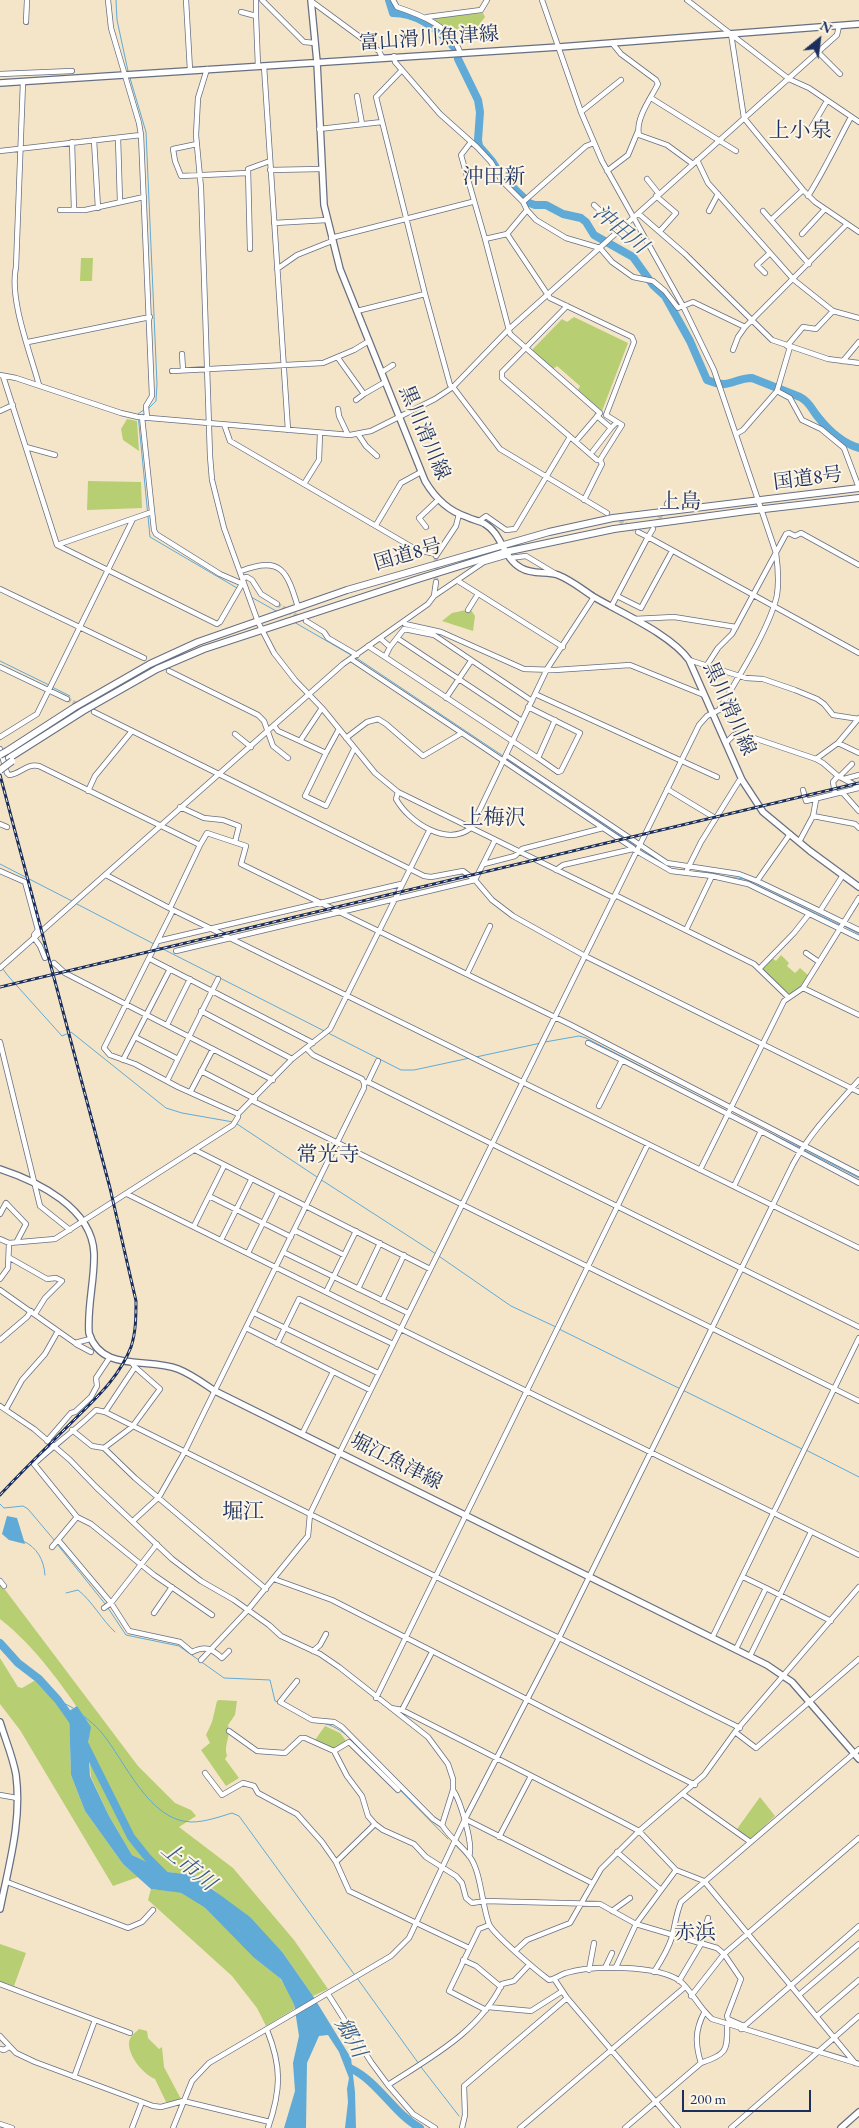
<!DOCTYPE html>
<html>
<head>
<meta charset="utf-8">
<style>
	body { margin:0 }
	#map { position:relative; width:859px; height:2128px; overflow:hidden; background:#f4e5c9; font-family:"EB Garamond",serif }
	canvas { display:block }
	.north { position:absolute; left:794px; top:15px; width:50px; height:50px; -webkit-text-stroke:4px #fcf5e5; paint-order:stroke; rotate:29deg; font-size:14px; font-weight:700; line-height:20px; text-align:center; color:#1b2f5e }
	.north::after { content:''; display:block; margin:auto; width:18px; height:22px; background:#1b2f5e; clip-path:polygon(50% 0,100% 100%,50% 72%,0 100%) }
	.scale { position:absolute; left:682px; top:2090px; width:129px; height:22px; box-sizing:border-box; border:2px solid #1b2f5e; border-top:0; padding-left:6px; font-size:15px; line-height:18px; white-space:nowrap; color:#1b2f5e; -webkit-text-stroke:4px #fcf5e5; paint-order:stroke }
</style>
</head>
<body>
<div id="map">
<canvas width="859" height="2128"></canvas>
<div class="north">N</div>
<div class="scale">200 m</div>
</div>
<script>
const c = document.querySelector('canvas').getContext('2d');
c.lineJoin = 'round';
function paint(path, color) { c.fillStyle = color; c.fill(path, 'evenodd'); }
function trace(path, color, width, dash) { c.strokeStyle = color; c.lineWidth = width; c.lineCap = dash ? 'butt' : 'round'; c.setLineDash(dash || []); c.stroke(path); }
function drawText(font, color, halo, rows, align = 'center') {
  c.font = font + ' "EB Garamond","Noto Serif JP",serif'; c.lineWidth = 4; c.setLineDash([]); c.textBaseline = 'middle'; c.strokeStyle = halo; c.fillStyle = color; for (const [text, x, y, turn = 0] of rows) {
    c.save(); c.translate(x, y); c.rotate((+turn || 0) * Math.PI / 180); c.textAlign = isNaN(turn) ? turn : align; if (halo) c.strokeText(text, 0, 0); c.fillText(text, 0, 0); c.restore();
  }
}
paint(new Path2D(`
	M483 13 485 17 476 29H462L453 37 432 20 433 18Z
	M81 258H93L92 281H80Z
	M574 317 628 343 602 411 578 390 580 386 557 366 553 369 532 350 562 319 567 322Z
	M127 419 137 421 139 451 123 440 121 429Z
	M88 481 141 482 142 508 87 510Z
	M466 610H471L475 616 473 631 442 621 452 613Z
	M781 955 789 963 787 966 795 973 800 968 809 976 801 986 790 994 770 979 762 969 771 957 776 961Z
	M0 1583 138 1766 175 1803 191 1810 196 1816 179 1827 233 1868 294 1940 328 1989 313 1996 283 1953 211 1887 193 1875 167 1872 132 1855 109 1816 91 1777 88 1743 90 1726C64 1688 37 1648 0 1619Z
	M0 1658 18 1687 22 1688 41 1677 69 1711 71 1775 85 1811 123 1864 138 1877 113 1886 20 1730 0 1704Z
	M219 1700 237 1701 235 1715 228 1725C232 1735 223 1745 227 1756L225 1759 239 1778 226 1786 201 1750 210 1743 206 1735 212 1722 217 1701Z
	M325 1726 340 1733 347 1742 333 1749 315 1740Z
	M760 1797 775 1816 750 1840 737 1829Z
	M151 1889 199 1894 239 1931 253 1957 280 1978 294 2002V2009L266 2026 257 2008 232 1976 148 1900Z
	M0 1944 26 1953 14 1986 0 1981Z
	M139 2029 147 2031 148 2038 159 2049 162 2047 164 2067 181 2099 179 2103 168 2106 155 2079C143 2074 128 2056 129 2042 130 2036 135 2033 139 2029Z`), '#b8ce72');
paint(new Path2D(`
	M7 1516 17 1518 25 1544 9 1540 2 1534Z
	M77 1706 91 1727 88 1743 90 1776 109 1816 132 1855 168 1872 193 1875 250 1917 283 1953 313 1996 351 2058 355 2092 356 2128H345L348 2102 347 2089 349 2078 339 2052 328 2035 319 2036 307 2063 306 2128H284L295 2091 293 2063 299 2036 294 2004 281 1979 253 1957 239 1931 199 1895 151 1889 123 1864 85 1811 71 1775 69 1711Z`), '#5faad7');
trace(new Path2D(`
	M116 0 117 20 128 71
	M130 78 146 132 157 384 156 401 149 408
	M145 409 138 414 150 537 237 588
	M251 597 278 612
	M294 622 351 655
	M355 657 503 756
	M0 661 49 685
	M52 687 70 696
	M506 759 637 847
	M641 850 672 869 691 871
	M0 864 72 901
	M722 876 744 879 840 925
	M75 903 154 944
	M844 926 859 934
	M157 946 401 1070H414L470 1058
	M2 968 9 977 62 1036 71 1032 166 1108 182 1113 233 1122
	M545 1042 579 1036 586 1038 727 1111
	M476 1057 541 1043
	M237 1124 317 1177
	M768 1132 801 1148
	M804 1150 859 1178
	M320 1179 430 1250 511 1306 556 1327
	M559 1329 802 1449
	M806 1450 859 1477
	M0 1504 4 1508 23 1506 28 1509 55 1541
	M23 1541C37 1547 44 1560 45 1575
	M57 1544 106 1605
	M66 1593 78 1590C93 1602 101 1619 115 1632
	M108 1608 126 1635 179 1646 224 1678 270 1680 275 1701 278 1702
	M58 1700 73 1708
	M82 1715C89 1720 96 1726 102 1733 125 1761 149 1821 191 1822 205 1822 219 1817 232 1813L239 1816 354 1974
	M322 1723C344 1727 357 1746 373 1762
	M400 1790 448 1839
	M357 1978 419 2064
	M421 2067 459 2116`), '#5faad7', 1);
trace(new Path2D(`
	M389 0 393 13C418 13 438 29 454 47
	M458 59 478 100 480 112 478 140 479 146 492 161 502 177 529 203 535 205H546L563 214 581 218 586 222 594 235 633 257 653 285 665 296 690 341 707 380C731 390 733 378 752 378L800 397C810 402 811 409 818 417 829 431 842 443 859 448
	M0 1643 18 1663 39 1679 58 1700 75 1724
	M85 1745 131 1837 147 1857 163 1873
	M181 1888 207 1904 255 1953
	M350 2068C379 2082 393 2113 420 2128`), '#5faad7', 8);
trace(new Path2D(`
	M614 517 638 532
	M656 524 667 504
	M436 582V556
	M277 604 300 618
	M67 699 89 710`), '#c9c1b4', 4.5, [4.5, 2]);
const minor = new Path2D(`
	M108 0 111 28 139 123 141 135 152 396 146 406 147 418
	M186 0 190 70
	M262 0 304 42 315 43
	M393 0 397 7C421 15 450 26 460 52
	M687 0 789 79 809 88 859 122
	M311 1 379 51 382 57
	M241 12 256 16V0
	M256 16 258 66
	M427 17 481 10 487 0
	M26 22 27 0
	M731 34 744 118 803 190 815 202 859 232
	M612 43 621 54 656 80 658 84C651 98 635 119 639 135L667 145 693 164
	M818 52 840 74
	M394 56 395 62 402 70 440 114 477 147 491 162 502 181 523 202 527 210 536 220 566 238 600 248 612 262 633 277 653 281 665 291 678 308 693 302 745 327 847 224
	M264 66 288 430
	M207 69 198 98 196 135 201 188 210 456 212 480 224 528 258 622 274 653 295 680 322 708 375 773 398 792 614 898
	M0 74 72 71
	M23 82 16 267C9 299 30 352 39 385
	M357 96 362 124
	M651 98 736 151
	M581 112 621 80
	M319 129 382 122
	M810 130 827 101
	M118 138 120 202
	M94 140 98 208
	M72 142 74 210
	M471 142 461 155 485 239 507 234 527 210
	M197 144 173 149 175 161 181 176 247 173
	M0 151 141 135
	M697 160 708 183 794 280 833 311 859 318
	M270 170 321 169
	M607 171 628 155 638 131
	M647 179 659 194
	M656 196 676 213 660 231
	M808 196C824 171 837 143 851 117
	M523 202 586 146 594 143
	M594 205 621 230
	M60 210H85L144 197
	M709 211 718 194
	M763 211 809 264
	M639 214 685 254 772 340 828 359 859 363
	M771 220 803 190
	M274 223 327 220
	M507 234 550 298 632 337 634 342 606 415 622 425 600 460H597L502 378V372L567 306
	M802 234 825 209
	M331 238 472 202
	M485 239 510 334 600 413 576 441
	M250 249 248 169 270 161
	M277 269 297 255 332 241
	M765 273 757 265 770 253
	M425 294 450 385 453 387 500 449 607 513
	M357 311 425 294 376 97 402 70
	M28 342 150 317
	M787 346 803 327 816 329 833 311
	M733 350 738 337 745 327
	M182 354 183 370
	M338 358 364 394 385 382
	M843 361 859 342
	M172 371 323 363 354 350 369 341
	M382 372 393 365
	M0 375 16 378 121 413 138 417 350 435 371 431 435 399 453 387 508 330 837 35 839 26
	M3 376 57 545 217 624 220 622 242 584
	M777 391 790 398 802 420 821 429 844 448 859 488
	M356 400 364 394
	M338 409 339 416 348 435
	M0 411 13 405
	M597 416 611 428 617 422
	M142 417 154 530 156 534 220 574 243 584
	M224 424 230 441 417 550 436 554
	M358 434 366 446 377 456
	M736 434 743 430 777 391 790 347
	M26 447 55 455
	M593 451 611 428
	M304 484 319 460 320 433
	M584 500 602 464 600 460
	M667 504 669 501
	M479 521 486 516 506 530 515 529 570 437
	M376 525 401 483 421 472
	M426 527 419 518 438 500
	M653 529 648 537 859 653
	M57 545 152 512
	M436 556 456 526 459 514
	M510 558 526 556 556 574
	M241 571C282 555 287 572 298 607
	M243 578 247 577 252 580 261 594 277 604
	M458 581 563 647
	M0 589 144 658
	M434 596 436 582
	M617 596 641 608 672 551
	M611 607 648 537 638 532
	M468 610 478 594
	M634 619 674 617 736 627
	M306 621 324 632 328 638 357 655
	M405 624 441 632 524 669 555 670 630 665 704 695
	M380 638 390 647 397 638 522 721
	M397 638 404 629 434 635 532 701
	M368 646 385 657
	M390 647 385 657 538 758 555 720
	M351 659 462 733
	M689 660 746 678 763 679 795 690 817 699 824 704 833 715 859 719
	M707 665 718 648 732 634 786 534 789 533 795 536 801 533 859 565
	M0 667 67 699
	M169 671 258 715 264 721 273 746 288 758
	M535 694 717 777
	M446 698 471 661
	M528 707 580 733 561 771 558 772 538 758
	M94 712 424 876 431 877 463 871 475 880 492 900 513 916 585 956 859 1092
	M275 727 278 731 300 741 322 708
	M235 734 251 747
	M0 737 37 714 133 519
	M346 738 367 722 378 719 386 724 423 756 462 733 603 828 522 849 515 856 484 864
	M300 741 326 753 339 729
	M726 743C731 738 734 732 742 734L816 759 823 763 838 776 859 787
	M838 743 859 753
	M0 749 7 773 9 775C21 774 26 763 39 766L200 845 207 833 246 846 241 864 571 1025 859 1174
	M326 753 305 796 326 806 354 749
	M506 755 667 863 739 874 757 881
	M816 759 838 743 859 718
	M839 777 852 764
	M844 779 859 775
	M667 789 715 818
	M803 790 806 801 859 788
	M88 791 95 776 132 731
	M398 792 396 799C409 822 446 847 471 828L547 669 594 597
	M842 792 859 811
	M835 794 833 782 838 776
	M180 807 204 818 223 820 239 826 235 842
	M813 816 855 824 859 828
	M0 824 7 827
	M603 828 633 848
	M790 834 757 881 820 911
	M799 842 813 816 816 800
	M556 870 563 865 633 849 671 871 712 876 748 884 859 938
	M687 870 701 842 739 781 742 780
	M0 871 25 882 38 930 34 935 35 939
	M106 875 173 910 859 1248
	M843 875 820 911 859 930
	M615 895 754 964 788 997
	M170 908 200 845
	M173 910 104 1048 110 1055 135 1064 178 1087 238 1114
	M686 930 712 876
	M35 939 40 946 45 958
	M158 941 401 884
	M176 951 475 880 495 840
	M806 953 819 962
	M150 959 313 1043
	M54 963 65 973 273 1080
	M0 968 343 664 428 604 434 596 484 562 508 555
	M759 969 794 933 809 914
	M467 974 490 926
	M803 988 859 1015
	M201 1011 292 1059
	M167 1025 190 979
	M135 1037 178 1059
	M0 1042 40 1206 70 1230
	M588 1043 622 1060
	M306 1048 313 1055 362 1079 364 1083 368 1082 859 1327
	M123 1060 170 969
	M201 1071 255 1099
	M167 1081 218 979
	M368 1082 378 1061
	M191 1091 213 1049
	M253 1101 859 1401
	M599 1106 622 1060 761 1131
	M195 1150 430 1269
	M700 1170 784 1001 803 988 859 898
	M734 1186 761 1131 859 1183
	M127 1194 859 1555
	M209 1196 291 1237
	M0 1214 6 1203 26 1224 17 1241
	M194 1226 224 1166
	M294 1230 344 1255
	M0 1239 9 1243 55 1239 233 1125 238 1117V1114L292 1059 330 1029 429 831
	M221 1240 251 1180
	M283 1252 408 1313
	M248 1253 278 1193
	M10 1258 47 1279 56 1278 62 1281 45 1298 35 1314
	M0 1279 8 1268 9 1243
	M358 1289 380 1243
	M0 1290 75 1343 90 1339
	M326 1292 356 1231
	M382 1301 404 1255
	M254 1313 378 1373
	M246 1328 370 1390
	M0 1340 27 1317 31 1311
	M76 1344 91 1352
	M277 1344 299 1299 393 1344
	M0 1406 34 1429 70 1460 96 1487 172 1559 201 1581 234 1600 269 1625 281 1636 320 1654 339 1667 428 1737 448 1764 453 1779V1790L442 1825C451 1839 461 1845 470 1857 481 1872 482 1906 489 1924 494 1935 537 1971 549 1980 556 1979 559 1975 566 1973 591 1965 658 1965 680 1981 692 1991 699 2008 712 2019L859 2064
	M6 1409 22 1380 45 1354 58 1331
	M105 1412 135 1367
	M72 1430 92 1446 104 1448 135 1478 266 1589
	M302 1434 333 1372
	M47 1441 71 1413 75 1412 91 1397 97 1386 96 1378 110 1357
	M104 1448 132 1427 160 1389 135 1367 132 1363
	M133 1521 159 1497 184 1453 364 1088V1083
	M59 1541 111 1603 129 1631 180 1642 192 1652C206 1645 212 1649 222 1658L229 1651
	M52 1547 77 1517
	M274 1579 332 1600 695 1785
	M0 1581 4 1586
	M766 1588 831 1621
	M104 1608 111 1603 157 1544
	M154 1613 172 1587
	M212 1615 154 1575 91 1524 77 1517 34 1464C54 1445 77 1429 96 1410L105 1412 740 1728
	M712 1638 859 1338
	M736 1649 766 1588 743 1577
	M313 1651 320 1645 326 1634
	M750 1656 811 1532
	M201 1660 247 1611 308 1536 310 1514 340 1452 699 725 707 716 719 710C737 679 770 628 777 595 779 581 778 567 776 553L714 370 683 306 602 161 581 112 542 0
	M297 1681 280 1702 312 1720 334 1722 342 1727 433 1819 442 1825
	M376 1698 648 1144
	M391 1708 402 1710 622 1822 639 1831 676 1870 704 1881 855 2063
	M402 1710 431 1654
	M229 1731 257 1751 285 1753 301 1738H305L334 1751 347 1776 362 1796 368 1816 375 1824 383 1830 414 1844 426 1857 456 1876 462 1883 466 1898 472 1903 485 1901 600 1904 636 1924 717 1948 724 1954 859 1838
	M735 1732 756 1748 859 1659
	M334 1751 349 1742 398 1790
	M205 1773 222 1795 243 1783 254 1786 258 1793 297 1814 322 1842 336 1862
	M453 1790C460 1800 474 1845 469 1856
	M0 1795 17 1798
	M684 1795 749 1841
	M465 1819 592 1883
	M375 1824 336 1862 349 1891 469 1948
	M499 1837 531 1776
	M617 1852 661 1890
	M7 1882 128 1928 142 1922 153 1910
	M612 1911 630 1898
	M515 1951 527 1940 570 1923 601 1869 639 1831 704 1775 735 1732 859 1587
	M463 1960 476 1966 501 1987
	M616 1967 636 1924 676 1870
	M605 1968 612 1953
	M589 1970 594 1943
	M654 1972C661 1961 668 1950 672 1937 675 1925 676 1914 681 1902L859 1749
	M555 1980 567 1998 678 2128
	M679 1981 701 1944 708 1918
	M0 1984 95 2020 74 2077
	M328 1994 371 2062 388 2085C431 2057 479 2032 502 1984L514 1981 529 1965
	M799 1995 859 1944
	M691 1996 724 1954 741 1979 727 2016 728 2019 744 2026
	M488 2007 531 2011 561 1992
	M486 2010 449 1991 479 1929 489 1925
	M817 2016 859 1980
	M95 2020 130 2033
	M741 2029 859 1926
	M267 2030C282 2067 281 2090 268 2128
	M0 2036 16 2053 35 2062 153 2106 161 2107 183 2101 270 2122
	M0 2049 4 2050 9 2047
	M701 2063C725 2054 728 2053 727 2025
	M388 2085 413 2114 435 2128
	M0 2124 12 2128
	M132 2128 142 2102
	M173 2128 192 2081 209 2063 391 1956 409 1938 465 1819 559 1638 793 1164C810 1133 835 1107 859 1080
	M462 2128 465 2115 464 2086 567 1998
	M520 2128 685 1987
	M625 2128 701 2063C695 2044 695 2030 704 2013
	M731 2128 859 2016`);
const major = new Path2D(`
	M311 0 317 62 324 205 340 269 425 481C435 498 448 511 467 517 473 520 480 521 485 524 502 534 503 558 521 568 533 575 546 571 558 575 571 580 583 590 594 597 623 614 670 634 689 660L742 780 763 812 810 851 859 887
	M0 83 559 47 859 24
	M0 1169C37 1181 92 1208 94 1253 95 1279 87 1306 89 1333 101 1373 148 1357 178 1369 191 1374 203 1383 215 1391L767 1665 792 1682 859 1759
	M0 1722C5 1739 13 1757 16 1775 22 1821 9 1864 0 1909
	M841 2128 859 2112`);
const highway = new Path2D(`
	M7 751 75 707 150 664 198 642 347 590 549 532 613 518 859 488
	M9 758 83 711 157 669 204 649 418 579 505 552 614 529 747 511 859 498`);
trace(minor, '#676f83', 6);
trace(major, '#676f83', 8);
trace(highway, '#676f83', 8);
trace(minor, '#fff', 4.5);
trace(major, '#fff', 5.5);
trace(highway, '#fff', 6);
const rail = new Path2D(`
	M0 775 110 1188 136 1301C136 1316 136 1332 131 1347 119 1378 95 1399 72 1422 48 1446 23 1470 0 1495
	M0 987 859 783`);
trace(rail, '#1b2f5e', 3);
trace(rail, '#fcf5e5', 1, [4]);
const highwayBridge = new Path2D(`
	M0 755 7 751
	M0 770 12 761`);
trace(highwayBridge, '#676f83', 8, []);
trace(highwayBridge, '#fff', 6);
drawText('20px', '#1b2f5e', '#fcf5e5', [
	["富山滑川魚津線",429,39,-4],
	["黒川滑川線",424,433,67],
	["国道8号",808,479,-7],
	["国道8号",408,555,-16],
	["黒川滑川線",729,709,66],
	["堀江魚津線",396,1462,27]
]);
drawText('21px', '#1b2f5e', '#fcf5e5', [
	["上小泉",800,131],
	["沖田新",494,177],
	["上島",680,502],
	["上梅沢",494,818],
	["常光寺",328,1155],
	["堀江",243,1512],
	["赤浜",695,1933]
]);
drawText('italic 21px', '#335a88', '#fcf5e5', [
	["沖田川",620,230,39],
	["上市川",188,1867,39],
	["郷川",350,2038,61]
]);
</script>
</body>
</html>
